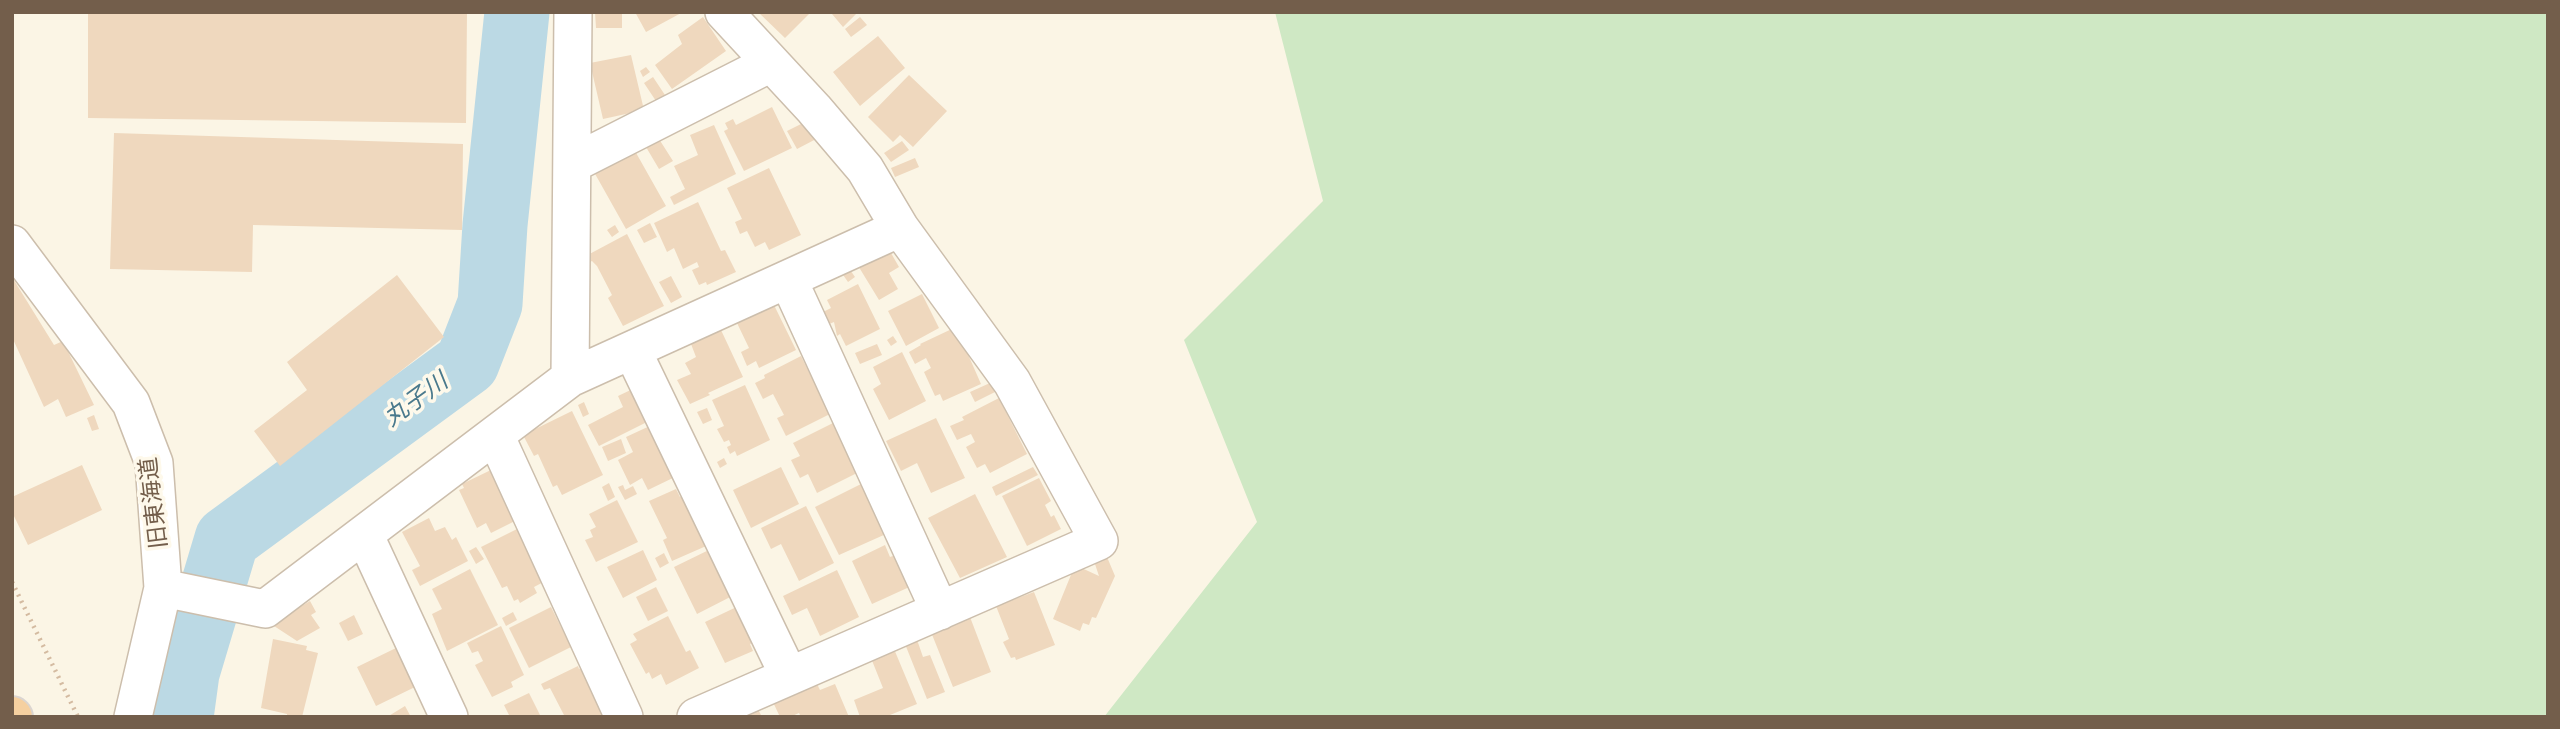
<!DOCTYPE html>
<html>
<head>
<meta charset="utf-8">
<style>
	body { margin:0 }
	#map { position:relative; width:2560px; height:729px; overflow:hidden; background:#fbf5e5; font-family:Quicksand,sans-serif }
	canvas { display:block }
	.frame { position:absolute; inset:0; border:14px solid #735e4b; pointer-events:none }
</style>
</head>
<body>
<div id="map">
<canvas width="2560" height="729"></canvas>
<div class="frame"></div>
</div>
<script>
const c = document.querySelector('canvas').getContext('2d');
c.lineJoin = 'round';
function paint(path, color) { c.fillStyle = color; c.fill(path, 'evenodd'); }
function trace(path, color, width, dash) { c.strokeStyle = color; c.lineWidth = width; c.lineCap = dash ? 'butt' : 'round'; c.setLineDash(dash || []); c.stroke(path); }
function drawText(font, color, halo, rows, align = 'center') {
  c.font = font + ' Quicksand,"Noto Sans JP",sans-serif'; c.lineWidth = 7; c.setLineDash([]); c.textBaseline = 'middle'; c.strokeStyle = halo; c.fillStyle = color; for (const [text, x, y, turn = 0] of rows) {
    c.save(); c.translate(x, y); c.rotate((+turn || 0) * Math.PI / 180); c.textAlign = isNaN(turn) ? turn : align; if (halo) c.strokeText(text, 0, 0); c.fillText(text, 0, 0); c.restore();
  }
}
paint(new Path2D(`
	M1275 12H2548V717H1104L1257 522 1184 340 1323 201Z`), '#cfe8c4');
trace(new Path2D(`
	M181 717 187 673 227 539 467 363 490 304 495 225 517 12`), '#bbd9e4', 65);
paint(new Path2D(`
	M88 12H467L466 123 88 118Z
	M595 12H622V28H596Z
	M635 12H683L646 32Z
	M758 12H811L785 38Z
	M834 12H858L843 27 832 14Z
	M703 17 726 51 672 89 655 65 682 44 678 35Z
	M860 17 867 25 851 37 845 29Z
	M878 36 905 68 860 106 833 72Z
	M631 55 644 110 603 119 590 63Z
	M646 67 650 72 643 77 640 71Z
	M909 75 947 111 913 147 900 135 893 142 868 117Z
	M653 77 665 95 656 101 644 83Z
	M772 107 792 148 744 171 724 131 728 129 725 123 733 119 736 125Z
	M809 120 818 138 797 149 787 131Z
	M714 125 736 174 674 205 670 197 685 189 674 166 698 155 690 135Z
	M114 133 463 144 462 230 253 225 252 272 110 269Z
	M659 139 673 161 659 169 646 147Z
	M902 141 909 150 891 162 884 153Z
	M635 151 666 206 626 229 594 172Z
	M915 158 919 167 895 177 891 168Z
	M769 168 801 235 769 250 765 242 755 247 747 231 740 234 735 222 742 219 727 188Z
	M698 202 721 251 725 250 736 272 707 285 706 282 699 285 692 270 699 267 697 262 683 269 674 248 667 252 654 223Z
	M650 223 657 237 644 243 637 230Z
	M615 225 619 232 612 237 607 230Z
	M627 234 664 306 623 326 608 298 612 295 597 266 592 261 586 264 582 258Z
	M887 246 899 267 889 273 898 289 879 300 857 264Z
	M846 264 855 277 848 282 839 269Z
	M397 275 444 337 280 466 254 431 307 390 287 362Z
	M671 276 682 297 671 303 659 282Z
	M12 277 54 345 63 341 94 405 66 417 58 399 44 407 12 337Z
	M858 284 880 329 846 346 840 334 837 336 834 322 829 324 823 312 831 308 827 300Z
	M922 294 939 328 906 346 888 311Z
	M774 305 796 350 759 368 756 361 747 366 741 352 749 348 737 323Z
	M956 327 981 384 943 401 940 394 935 396 924 372 931 368 926 358 915 364 909 352 921 345 920 344Z
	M721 330 743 377 708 393 710 395 690 404 677 380 691 374 685 363 696 357 691 344Z
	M893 336 897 342 891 346 887 340Z
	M877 344 882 355 860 364 855 353Z
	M902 352 926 401 889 420 873 389 881 384 873 367Z
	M801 356 830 414 786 436 777 418 784 415 773 394 763 399 755 383 765 378 764 375Z
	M990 383 995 392 975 402 970 392Z
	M745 385 770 440 737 456 735 451 730 454 727 447 731 445 729 440 724 442 717 429 724 426 712 400Z
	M639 386 655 418 599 446 588 425 623 407 618 396Z
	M999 398 1027 454 990 473 985 464 977 468 966 447 975 442 971 434 957 440 950 426 964 420 962 417Z
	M584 402 589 414 583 417 578 405Z
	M707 408 712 420 703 424 697 412Z
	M572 411 603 475 562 495 557 485 553 487 538 454 534 456 523 435Z
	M94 415 99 429 92 431 87 418Z
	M936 418 965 478 931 493 917 463 901 471 886 441Z
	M835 422 859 472 817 493 808 474 800 478 791 460 800 456 793 443Z
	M654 424 679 475 648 490 642 478 630 485 618 460 633 452 626 437Z
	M621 439 626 453 608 461 602 447Z
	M724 458 727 464 720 468 717 462Z
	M82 465 102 510 28 545 12 512V497Z
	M781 467 799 504 751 528 733 490Z
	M1033 467 1038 475 996 496 992 487Z
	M493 469 523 517 491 533 486 523 477 528 459 490 464 488 462 484Z
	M1039 478 1051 501 1045 505 1051 517 1054 515 1061 529 1027 546 1002 496Z
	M865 482 886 534 839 555 815 507Z
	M609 483 615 497 608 501 602 487Z
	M623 485 625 490 633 486 637 494 625 500 618 487Z
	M676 489 680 497 690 492 713 543 672 561 663 540 667 538 649 501Z
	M975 494 1007 557 960 578 928 518Z
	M617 500 638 542 596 562 585 540 593 537 590 530 596 527 589 514Z
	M806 506 834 563 799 581 781 544 771 549 761 528Z
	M429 518 435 531 445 527 452 540 456 537 468 561 420 586 412 570 420 566 402 532Z
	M525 525 555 576 534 587 537 593 520 603 518 599 514 601 507 586 502 588 481 547Z
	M885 545 890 557 901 553 916 584 872 604 852 561Z
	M717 546 738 593 697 614 674 567Z
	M476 547 484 559 476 564 469 551Z
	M643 550 657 580 623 598 607 567Z
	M664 553 669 563 660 568 655 558Z
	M1107 557 1115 576 1096 618 1092 617 1089 625 1083 623 1080 631 1053 619 1075 565 1099 576 1094 561Z
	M470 569 498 625 447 651 432 614 442 609 432 589Z
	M837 570 859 617 820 636 807 608 792 615 783 596Z
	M656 587 668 611 648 621 636 597Z
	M1034 592 1055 645 1016 660 1015 657 1011 658 1003 642 1009 639 996 606Z
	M310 601 316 612 311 615 320 628 297 641 271 624Z
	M747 602 762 638 750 644 753 651 725 663 705 622Z
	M551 607 571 647 529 668 509 628Z
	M513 612 517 620 506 626 502 618Z
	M354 615 363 634 348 641 339 623Z
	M668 616 686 652 690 650 699 668 666 685 661 674 652 679 649 672 646 674 630 644 637 640 633 634Z
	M970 617 991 672 953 687 931 632Z
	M501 626 524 675 511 682 513 687 492 697 475 665 483 661 478 651 472 653 467 643Z
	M915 634 923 657 930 655 945 692 927 699 903 639Z
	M273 639 307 646 306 650 318 653 302 717H287V714L261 708Z
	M396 648 415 687 376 706 357 667Z
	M894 649 917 704 885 717H860L854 700 883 688 871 658Z
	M594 661 618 717H565L550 688 544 690 541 684 578 666 579 669Z
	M816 682 820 690 835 684 849 717H801L799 713 790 717H780L772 700Z
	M529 693 541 717H510L504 705Z
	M405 706 411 717H387Z
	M757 707 762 717H735Z`), '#efd8be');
const minor = new Path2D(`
	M572 164 771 63
	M12 244 131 403 154 463 163 588 133 717
	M788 279 940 611
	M632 350 789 676
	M570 378 573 12
	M495 435 624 717
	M364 534 449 717
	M163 588 265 609 570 378 900 228
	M696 717 1099 541 1012 382 900 228 865 169 814 109 724 12`);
const trunk = new Path2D(`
	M12 716 13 717`);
trace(minor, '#ccbeac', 40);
trace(trunk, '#dbd5d0', 42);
trace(new Path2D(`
	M12 582 78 717`), '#d4bba1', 4.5, [2, 5]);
trace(minor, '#fff', 37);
trace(trunk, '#f5d0a0', 38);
drawText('23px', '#735e4b', '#fef9eb', [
	["旧東海道",154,503,-97]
]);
drawText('italic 24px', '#4a798c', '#fef9eb', [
	["丸子川",416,400,-36]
]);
</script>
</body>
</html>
